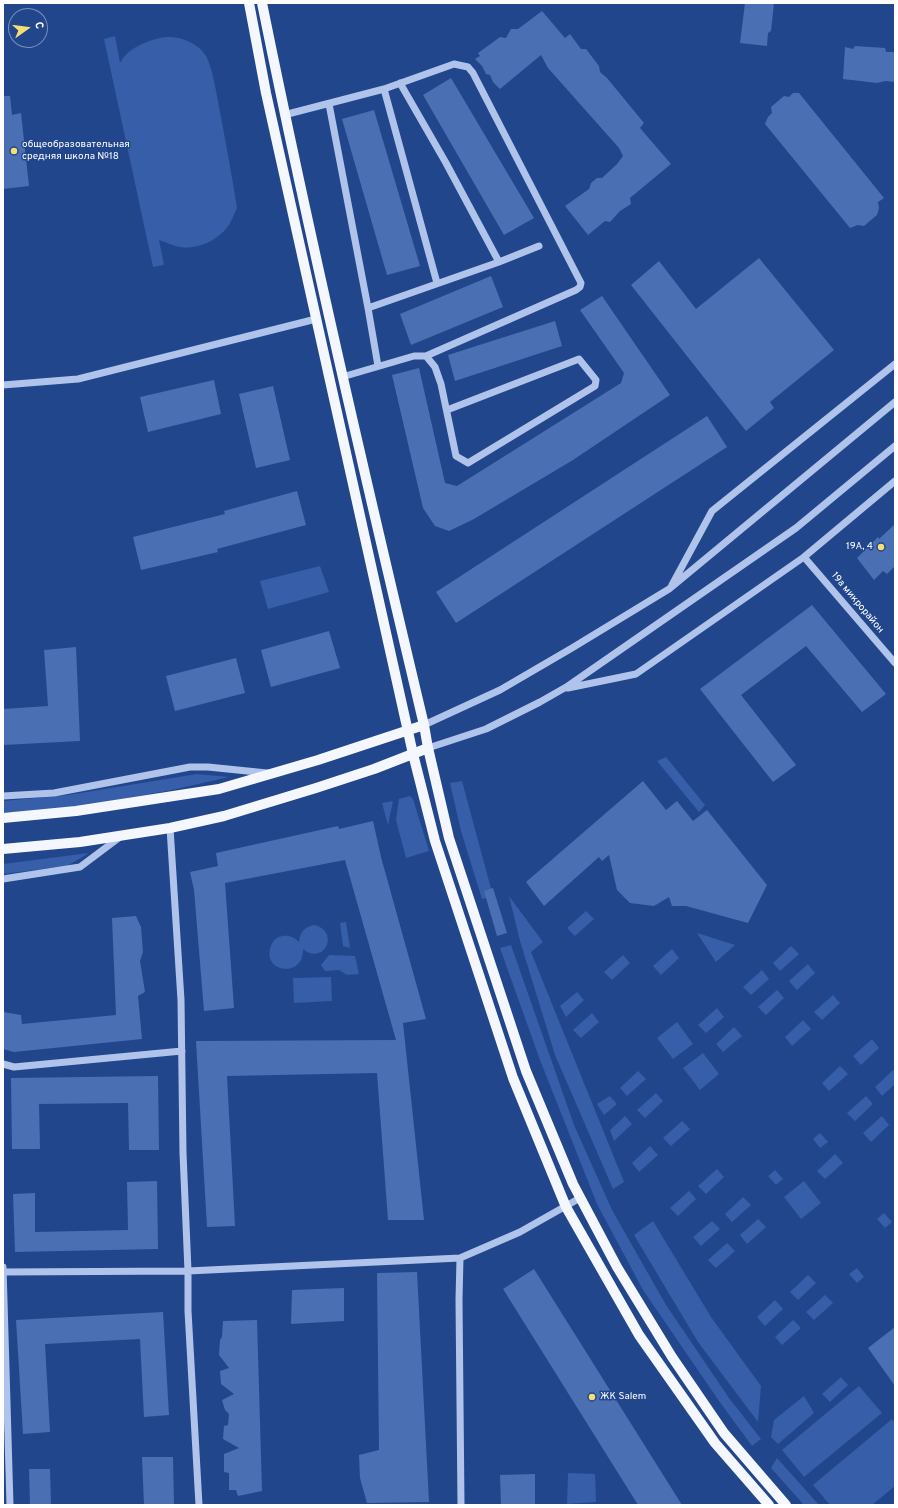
<!DOCTYPE html>
<html>
<head>
<meta charset="utf-8">
<style>
	body { margin:0 }
	#map { position:relative; width:898px; height:1508px; overflow:hidden; background:#22468c; font-family:Overpass,sans-serif }
	canvas { display:block }
	.frame { position:absolute; inset:0; border:4px solid #fff; pointer-events:none }
	.north { position:absolute; left:8px; top:8px; width:40px; height:40px; box-sizing:border-box; background:#22468c; border:1px solid #7a90ba; border-radius:50%; rotate:76deg; font-size:11px; font-weight:700; line-height:16px; text-align:center; color:#fff }
	.north::after { content:''; display:block; margin:auto; width:14px; height:18px; background:#f7de72; clip-path:polygon(50% 0,100% 100%,50% 72%,0 100%) }
</style>
</head>
<body>
<div id="map">
<canvas width="898" height="1508"></canvas>
<div class="frame"></div>
<div class="north">С</div>
</div>
<script>
const c = document.querySelector('canvas').getContext('2d');
c.lineJoin = 'round';
function paint(path, color) { c.fillStyle = color; c.fill(path, 'evenodd'); }
function trace(path, color, width, dash) { c.strokeStyle = color; c.lineWidth = width; c.lineCap = dash ? 'butt' : 'round'; c.setLineDash(dash || []); c.stroke(path); }
function drawText(font, color, halo, rows, align = 'center') {
  c.font = font + ' Overpass,sans-serif'; c.lineWidth = 3; c.setLineDash([]); c.textBaseline = 'middle'; c.strokeStyle = halo; c.fillStyle = color; for (const [text, x, y, turn = 0] of rows) {
    c.save(); c.translate(x, y); c.rotate((+turn || 0) * Math.PI / 180); c.textAlign = isNaN(turn) ? turn : align; if (halo) c.strokeText(text, 0, 0); c.fillText(text, 0, 0); c.restore();
  }
}
paint(new Path2D(`
	M115 36 120 63C128 48 144 42 160 38 175 34 198 42 206 56 213 69 217 96 220 112 226 144 232 176 237 208 234 214 232 220 229 225 219 240 197 250 180 247 173 246 166 242 159 240L164 265 153 267 104 39Z
	M320 566 329 592 268 609 260 581Z
	M666 757 705 805 699 812 657 761Z
	M197 774 229 777 172 790 78 807 3 813V801L68 795Z
	M462 781 493 896 482 899 461 831 450 783Z
	M410 796 413 799 429 851 406 858 396 820 399 799Z
	M393 801 388 825 382 803Z
	M89 853 67 866 3 874V864Z
	M509 896 543 942 531 952 624 1182 613 1189 555 1055 520 941Z
	M586 911 594 919 575 936 567 928Z
	M346 922 350 948 343 946 340 923Z
	M315 925C341 933 323 966 303 949 304 978 264 973 270 949 271 944 274 939 279 937 287 934 294 937 299 942 300 932 305 926 315 925Z
	M697 933 735 945 716 962Z
	M511 945 574 1125 612 1210 666 1305 729 1398 761 1439 752 1446 719 1401 643 1290 597 1204 540 1060 500 948Z
	M791 946 799 954 780 971 773 963Z
	M672 949 679 958 661 975 653 966Z
	M329 955 355 956 359 974 347 975 339 970 325 971 321 965Z
	M623 955 630 963 612 980 604 972Z
	M808 964 815 973 797 990 789 981Z
	M762 970 769 979 751 995 743 987Z
	M331 977 332 1001 294 1003 293 978Z
	M777 990 784 998 766 1015 758 1007Z
	M577 992 584 1000 566 1017 560 1006Z
	M833 995 840 1003 822 1020 814 1012Z
	M717 1008 724 1017 706 1033 698 1025Z
	M592 1013 599 1022 581 1038 573 1030Z
	M803 1020 811 1029 792 1046 785 1037Z
	M677 1022 693 1044 673 1059 657 1038Z
	M734 1027 742 1036 723 1052 716 1044Z
	M872 1039 879 1048 861 1065 853 1056Z
	M703 1053 719 1074 700 1090 683 1068Z
	M840 1066 848 1074 829 1091 822 1083Z
	M893 1070 895 1072V1084L882 1096 875 1087Z
	M638 1071 646 1079 627 1096 620 1088Z
	M656 1093 663 1101 645 1118 637 1110Z
	M610 1096 617 1104 604 1115 597 1104Z
	M866 1096 873 1104 855 1121 847 1113Z
	M625 1116 632 1124 614 1141 610 1130Z
	M882 1116 889 1125 871 1142 863 1133Z
	M682 1121 690 1129 671 1146 663 1138Z
	M820 1133 828 1142 820 1148 813 1139Z
	M650 1146 658 1155 639 1172 632 1163Z
	M835 1154 843 1163 825 1179 817 1171Z
	M717 1169 724 1177 706 1194 698 1186Z
	M775 1170 783 1179 776 1185 768 1176Z
	M804 1181 821 1203 801 1219 784 1197Z
	M689 1191 696 1199 678 1216 670 1208Z
	M743 1197 751 1205 732 1222 725 1214Z
	M884 1213 892 1222 885 1228 877 1219Z
	M758 1219 766 1227 747 1244 740 1235Z
	M653 1221 711 1317 761 1386 758 1422 698 1342 634 1235Z
	M712 1221 720 1229 701 1246 693 1237Z
	M727 1243 735 1251 716 1268 708 1260Z
	M857 1268 864 1277 857 1283 849 1274Z
	M808 1275 816 1283 798 1300 790 1292Z
	M825 1295 833 1303 814 1320 806 1312Z
	M775 1300 783 1309 765 1326 757 1317Z
	M793 1320 801 1328 782 1345 775 1337Z
	M841 1377 848 1385 830 1402 822 1394Z
	M859 1386 882 1413 804 1477 782 1450Z
	M804 1396 814 1413 778 1444 771 1437 774 1420Z
	M892 1419 895 1423V1486L872 1505H830L813 1485Z
	M777 1458 819 1505H804L771 1468Z
	M568 1473 595 1474 596 1502 567 1504Z`), '#365ea9');
paint(new Path2D(`
	M745 3H774L771 31 768 33 767 46 740 43Z
	M542 11 565 38 570 34 581 49H586L599 66 600 72 607 78 644 123 640 128 671 164 630 198 631 204 620 211 610 222 605 221 588 235 565 206 589 189 591 183 597 178H602L617 164 623 156 619 148 548 68 541 55 500 89 493 82 490 75 486 74 482 66 475 59 480 56 478 53 500 37 506 38 511 29H518Z
	M855 46 885 48 886 52H895V82L885 81 877 83 843 79 845 47 853 49Z
	M451 78 534 218 504 235 423 95Z
	M793 93H799L884 198 878 202 879 208 877 215 864 226 858 225 850 228 765 124 768 117 772 113 771 107 784 96 789 97Z
	M3 96H10L12 115 21 113 29 186 3 189Z
	M374 110 420 266 387 275 342 119Z
	M759 258 834 350 770 402 774 408 746 431 631 285 659 261 696 309Z
	M491 276 503 307 411 345 400 314Z
	M602 296 670 395 573 460 474 519 449 531 435 526 423 508 392 375 419 368 445 483 457 486 621 383 624 373 580 310Z
	M555 321 562 346 455 381 448 355Z
	M214 380 221 414 148 432 140 397Z
	M273 386 290 460 256 468 239 394Z
	M707 416 727 447 456 623 436 592Z
	M297 491 306 525 217 549 218 552 141 570 133 537 225 514 224 511Z
	M895 524V566L887 574 883 571 874 580 857 558 878 537 879 539Z
	M812 605 886 694 862 712 806 646 741 695 796 765 773 782 700 689Z
	M329 631 340 668 271 687 261 650Z
	M76 647 80 741 3 745V709L48 706 44 650Z
	M236 658 245 693 175 711 166 676Z
	M643 781 666 810 677 801 693 821 707 810 767 885 748 923 686 906H672L669 897 654 906 630 903 617 890 609 855 602 861 599 857 544 906 526 882Z
	M373 821 381 857 426 1019 403 1023 424 1220H388L377 1073 227 1076 235 1226 207 1227 196 1041 396 1040 345 860 225 883 234 1008 204 1011 194 890 190 872 218 866 216 853 338 826 339 829Z
	M493 888 507 933 497 936 484 891Z
	M136 916 141 927 143 952 140 961 145 992 138 996 142 1039 14 1052 3 1049V1012L21 1015 22 1024 116 1015 112 918Z
	M158 1076 159 1150H129L128 1103 39 1104 40 1149H12L11 1078Z
	M157 1181 158 1249 15 1252 13 1194 35 1193V1232L128 1230 127 1182Z
	M534 1269 682 1505H638L503 1289Z
	M417 1272 429 1502 367 1503 360 1478 359 1455 379 1450 377 1273Z
	M344 1288V1321L291 1324 292 1290Z
	M163 1312 169 1415 144 1417 140 1339 45 1344 50 1432 23 1434 16 1320Z
	M257 1320 262 1491 238 1496 236 1490H229V1473L224 1472V1454L239 1448 223 1439 224 1426 228 1425 229 1414 225 1410 222 1400 234 1394 221 1384 220 1371 229 1368 219 1355 220 1340 222 1337 223 1321Z
	M895 1327V1386L868 1348Z
	M142 1457H173L174 1505H144Z
	M29 1469H50L51 1505H30Z
	M535 1474V1505H501L500 1475Z`), '#4b6fb3');
trace(new Path2D(`
	M400 83 446 163 499 262
	M384 89 437 283
	M329 104 368 308 499 262 539 246
	M284 115 384 89 454 64 468 67 473 73 581 283 580 287 576 290 426 356H414L342 377
	M368 308 378 366
	M426 356 435 367 441 384 456 456 468 463 595 386 596 380 579 359 447 410
	M3 385 78 379 316 319
	M804 557 895 663
	M672 585 712 511 895 364
	M568 688 636 674 804 557 895 481
	M424 725 500 690 572 648 669 589 895 402
	M428 748 486 729 540 702 568 686 796 528 895 446
	M3 796 54 793 190 767H208L267 773
	M170 828 181 1000 183 1153 188 1271V1311L199 1505
	M3 879 80 867 120 837
	M3 1064 14 1067 182 1051
	M3 1267 10 1505
	M3 1272 188 1271 460 1258
	M461 1505 459 1300 460 1258 520 1232 580 1198`), '#b0c4eb', 7);
trace(new Path2D(`
	M249 3 266 93 413 754 435 841 513 1078 566 1207 639 1335 715 1443 769 1505
	M262 3C311 245 367 485 424 725L428 748 449 838 526 1071 573 1184 617 1267 672 1357 724 1433 786 1505
	M3 818 76 811 219 789 318 760 424 725
	M3 849 80 842 170 828 224 816 316 788 374 769 428 748`), '#f4f7fe', 10);
for (const [x, y, r, color] of [
	[14,151,4,"#f7de72"],
	[881,547,4,"#f7de72"],
	[592,1397,4,"#f7de72"]
]) { const dot = new Path2D(); dot.arc(x, y, r, 0, 2 * Math.PI); c.fillStyle = color; c.fill(dot); trace(dot, '#22468c', 1.5); }
drawText('10px', '#fff', '#22468c', [
	["общеобразовательная",22,145],
	["средняя школа №18",22,157],
	["19А, 4",873,547,"right"],
	["ЖК Salem",600,1397]
], 'left');
drawText('10px', '#fff', '#22468c', [
	["19а микрорайон",857,603,50]
]);
</script>
</body>
</html>
